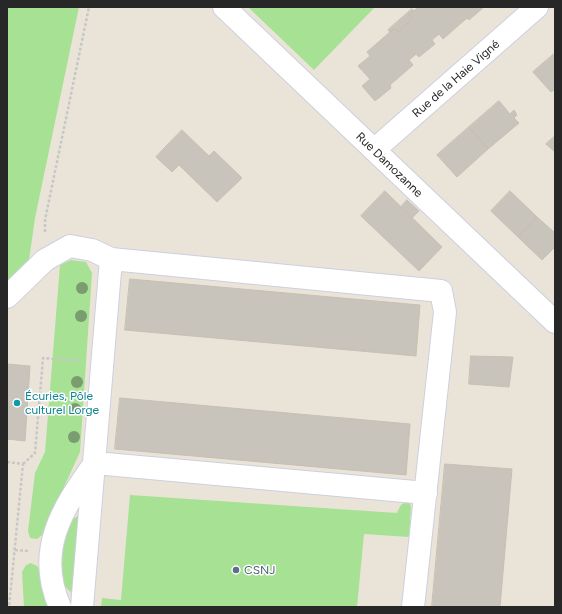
<!DOCTYPE html>
<html>
<head>
<meta charset="utf-8">
<style>
	body { margin:0 }
	#map { position:relative; width:562px; height:614px; overflow:hidden; background:#eae4d8; font-family:Figtree,sans-serif }
	canvas { display:block }
	.frame { position:absolute; inset:0; border:8px solid #272727; pointer-events:none }
</style>
</head>
<body>
<div id="map">
<canvas width="562" height="614"></canvas>
<div class="frame"></div>
</div>
<script>
const c = document.querySelector('canvas').getContext('2d');
c.lineJoin = 'round';
function paint(path, color) { c.fillStyle = color; c.fill(path, 'evenodd'); }
function trace(path, color, width, dash) { c.strokeStyle = color; c.lineWidth = width; c.lineCap = dash ? 'butt' : 'round'; c.setLineDash(dash || []); c.stroke(path); }
function drawText(font, color, halo, rows, align = 'center') {
  c.font = font + ' Figtree,sans-serif'; c.lineWidth = 3; c.setLineDash([]); c.textBaseline = 'middle'; c.strokeStyle = halo; c.fillStyle = color; for (const [text, x, y, turn = 0] of rows) {
    c.save(); c.translate(x, y); c.rotate((+turn || 0) * Math.PI / 180); c.textAlign = isNaN(turn) ? turn : align; if (halo) c.strokeText(text, 0, 0); c.fillText(text, 0, 0); c.restore();
  }
}
paint(new Path2D(`
	M7 7H79L35 218 29 260 18 273 7 283Z
	M248 7H375L314 70Z
	M71 260 86 262 92 273 80 452 42 535 37 539 30 538 28 531 35 473 45 452 60 265Z
	M130 495 397 513C400 506 401 502 410 503L411 507 409 537 364 534 357 607H101L102 598 121 600Z
	M81 515 73 593C66 589 62 584 60 576 57 565 65 531 71 521 73 518 78 516 81 515Z
	M31 563 37 566 41 573 49 607H24L22 572 26 565Z`), '#a6e194');
const building = new Path2D(`
	M419 7H484L469 20 467 18 443 39 439 34 432 40 435 44 419 57 416 54 409 60 413 65 390 85 391 88 375 101 362 86 370 79 358 66 370 56 367 52 390 32 395 28 398 32 412 19 409 15Z
	M412 9 414 11 409 15 412 19 398 32 395 28 390 32 388 30Z
	M555 53V89L551 92 533 72Z
	M499 101 510 114 514 110 517 115 514 118 519 123 488 149 469 127Z
	M469 127 488 149 457 177 437 155Z
	M182 130 209 156 214 151 242 178 217 202 179 165 172 172 156 157Z
	M555 136V152L546 144Z
	M385 191 442 247 419 271 361 216Z
	M510 191 537 217 518 237 491 211Z
	M407 200 419 211 412 218 401 207Z
	M537 217 555 233V247L542 260 518 237Z
	M130 279 420 305 416 356 125 330Z
	M471 356 513 357 509 387 469 384Z
	M7 364 30 366 25 441 7 439Z
	M120 398 410 424 406 475 115 449Z
	M445 464 512 469 500 607H432Z`);
paint(building, '#c8c3bb');
trace(building, '#c5c0b2', 1);
const minor = new Path2D(`
	M224 7 555 322
	M374 150 537 7
	M7 297 45 260 70 246 92 250 111 259 441 291 445 312 413 607
	M95 463 426 493
	M60 607C35 551 62 509 94 464
	M82 607 111 259`);
trace(minor, '#cdcfe0', 24);
trace(new Path2D(`
	M45 232V220L89 7
	M7 462 23 464 9 607
	M23 464 35 453 43 358 79 361
	M15 550 28 551`), '#c7c7c7', 2.5, [3, 2]);
trace(minor, '#fff', 22);
c.fillStyle = '#7b9c6f';
for (const [x, y] of [
	[82,288],
	[81,316],
	[77,382],
	[75,409],
	[74,437]
]) { c.beginPath(); c.arc(x, y, 6, 0, 2 * Math.PI); c.fill(); }
for (const [x, y, r, color] of [
	[17,403,4,"#0f9aa8"],
	[236,570,4,"#5c6f8a"]
]) { const dot = new Path2D(); dot.arc(x, y, r, 0, 2 * Math.PI); c.fillStyle = color; c.fill(dot); trace(dot, '#fff', 1.5); }
drawText('12px', '#272727', '#fff', [
	["Rue de la Haie Vigné",456,79,-41],
	["Rue Damozanne",389,165,44]
]);
drawText('12px', '#0d838f', '#fff', [
	["Écuries, Pôle",25,396],
	["culturel Lorge",25,410]
], 'left');
drawText('12px', '#4e5e75', '#fff', [
	["CSNJ",244,570]
], 'left');
</script>
</body>
</html>
